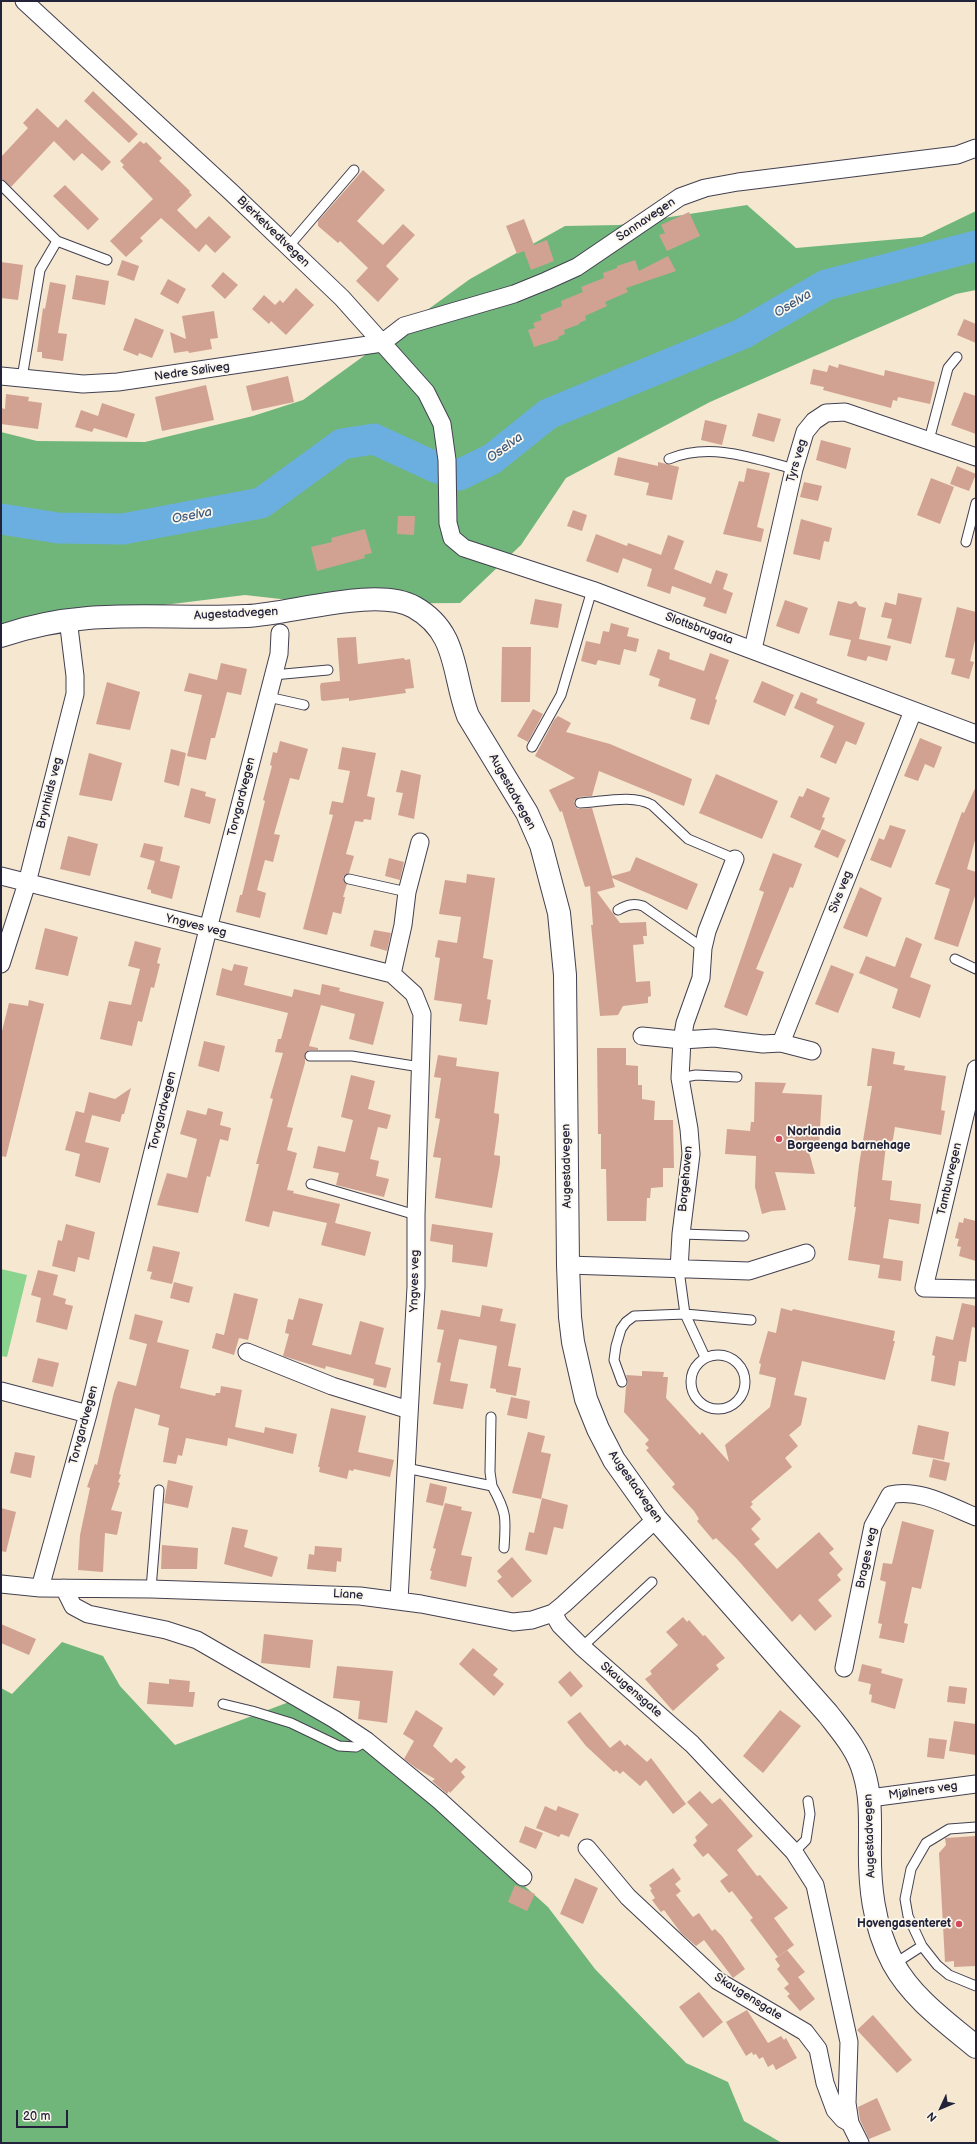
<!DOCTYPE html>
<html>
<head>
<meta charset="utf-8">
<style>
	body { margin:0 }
	#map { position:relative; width:977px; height:2144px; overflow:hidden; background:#f6e7d0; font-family:"Balsamiq Sans",sans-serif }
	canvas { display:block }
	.frame { position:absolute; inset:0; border:2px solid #22223b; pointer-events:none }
	.north { position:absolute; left:921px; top:2088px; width:40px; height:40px; -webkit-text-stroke:3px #fbf7ec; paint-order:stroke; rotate:226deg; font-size:11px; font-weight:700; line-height:16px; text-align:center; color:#22223b }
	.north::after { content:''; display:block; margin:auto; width:14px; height:18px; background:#22223b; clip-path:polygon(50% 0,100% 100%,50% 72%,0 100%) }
	.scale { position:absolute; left:16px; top:2110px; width:52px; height:18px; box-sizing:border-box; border:2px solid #22223b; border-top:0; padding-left:5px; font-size:12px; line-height:14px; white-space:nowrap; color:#22223b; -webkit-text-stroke:3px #fbf7ec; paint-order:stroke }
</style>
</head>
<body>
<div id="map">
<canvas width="977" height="2144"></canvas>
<div class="frame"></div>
<div class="north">N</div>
<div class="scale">20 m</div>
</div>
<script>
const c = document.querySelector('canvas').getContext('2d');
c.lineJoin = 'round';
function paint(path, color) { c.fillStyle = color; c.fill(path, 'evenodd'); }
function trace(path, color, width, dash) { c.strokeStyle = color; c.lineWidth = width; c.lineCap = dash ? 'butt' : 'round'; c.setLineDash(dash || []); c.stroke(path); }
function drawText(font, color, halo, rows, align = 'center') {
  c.font = font + ' "Balsamiq Sans",sans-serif'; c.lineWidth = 3.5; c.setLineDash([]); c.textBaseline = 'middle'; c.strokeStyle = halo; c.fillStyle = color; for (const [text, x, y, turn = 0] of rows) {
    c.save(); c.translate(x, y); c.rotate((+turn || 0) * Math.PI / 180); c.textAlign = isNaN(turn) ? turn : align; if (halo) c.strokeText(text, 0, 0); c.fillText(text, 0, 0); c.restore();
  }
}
paint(new Path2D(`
	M1 1269 27 1275 7 1357 1 1356Z`), '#8bd490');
paint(new Path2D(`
	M747 205 796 248 922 237 976 211V290L956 294 710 402 566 478 521 545 460 603 325 604 245 595 1 625V432L37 441 145 442 253 416 303 400 470 279 565 226 619 225Z
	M62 1642 103 1656 120 1686 175 1745 297 1699 407 1781 548 1907 595 1969 686 2063 728 2082 744 2121 782 2143H1V1688L12 1694Z`), '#70b67a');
trace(new Path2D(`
	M1 519 58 528 123 529 261 503 342 444 374 439 435 467 459 475 492 459 548 414 742 334 826 285 976 246`), '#6aafe0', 31);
paint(new Path2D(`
	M93 91 138 134 129 143 84 101Z
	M37 108 58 128 66 119 111 162 102 171 82 153 74 161 54 141 11 187 1 179V157L28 128 23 123Z
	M140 141 144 144 146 142 162 158 159 161 190 191 189 192 192 195 177 210 196 229 209 216 231 237 215 253 206 244 199 252 161 218 140 238 143 241 126 257 110 241 153 199 122 167 124 165 120 161Z
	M363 170 385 190 357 221 383 245 403 224 415 235 386 266 399 279 378 302 356 281 368 268 340 241 338 243 318 226V221Z
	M65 185 99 219 88 230 53 196Z
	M689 212 700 236 667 251 659 235 665 233 661 225Z
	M524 219 534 245 547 240 554 261 531 270 524 251 517 254 506 226Z
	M668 256 676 271 626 288 628 292 605 302 607 306 585 316 586 320 579 323 580 324 564 330 565 334 558 337 559 339 534 347 528 330 535 328 533 323 542 320 540 315 562 306 561 301 583 292 581 287 604 278 603 273 617 268V266L635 260 639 271Z
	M122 260 139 266 134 281 117 275Z
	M1 262 23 265 18 300 1 298Z
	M223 272 238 285 225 299 211 286Z
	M76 275 109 281 105 305 72 299Z
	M168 279 186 289 178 304 160 294Z
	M50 282 66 285 58 333 67 334 63 361 42 358V352H37L43 308 45 309Z
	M296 288 314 305 286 335 271 321 269 324 252 309 264 295 275 305 280 300 283 303Z
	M214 311 218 338 210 339 212 349 189 353 188 351 174 353 170 332 186 339 182 316Z
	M135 318 164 330 152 358 139 353 138 356 123 350Z
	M964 319 976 324V343L957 335Z
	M839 364 884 376 885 370 935 382 930 404 898 397 897 401 893 400 891 408 823 390 824 387 810 384 813 369 827 372 829 365 838 368Z
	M288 376 294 402 252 411 246 386Z
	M206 385 214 420 162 431 155 397Z
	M964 392 976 396V434L951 425Z
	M6 394 29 397 28 401 42 403 38 429 1 424V408L5 409Z
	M102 403 135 414 127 438 94 428 92 432 75 427 81 410 98 416Z
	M758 413 781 419 774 442 752 436Z
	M705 420 727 425 722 445 701 440Z
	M821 440 851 448 846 469 816 460Z
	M618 457 658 466V462L679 467 672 500 646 495 649 483 614 475Z
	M957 466 976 474 969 491 950 484Z
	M747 468 770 473 757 527 764 529 761 542 723 534 739 481 744 482Z
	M931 478 954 487 940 524 917 515Z
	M804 482 822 486 818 501 800 497Z
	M573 510 587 515 582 531 567 526Z
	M398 516H415L414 535 397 534Z
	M801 519 832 528 829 542 824 541 820 560 793 554Z
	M365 529 372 553 364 555 365 558 317 571 311 547 332 542 331 538Z
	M596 534 627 546 628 543 661 555 668 535 684 541 674 569 711 584 716 570 728 574 723 589 733 593 726 614 703 606 706 598 672 586 670 594 647 586 652 569 623 558 618 573 586 561Z
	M898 593 922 598 911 644 887 638 892 619 881 617 885 602 896 605Z
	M535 599 562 604 558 628 530 624Z
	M785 600 808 608 799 634 776 626Z
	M838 601 851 604 856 601 859 606 866 608 859 639 891 646 887 661 868 656 866 661 847 656 851 640 829 635Z
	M957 607 976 612V636L970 661 974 662 969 679 951 674 955 659 945 657Z
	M611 623 629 628 627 636 639 639 636 652 624 649 620 665 598 660 596 665 581 661 586 641 600 644 603 631 609 632Z
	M356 637 358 664 404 658 405 660 410 659 414 688 405 689 406 693 349 701V698L323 701 321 700 320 686 321 683 340 681 337 638Z
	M502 647H531L530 702H501Z
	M658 649 670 653 669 659 704 671 710 653 729 660 715 699 717 700 709 725 690 719 696 699 658 686 660 679 649 675Z
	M221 663 247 669 241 695 227 692 215 738H211L206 760 187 756 202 695 184 691 189 673 217 680Z
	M762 681 794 695 785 716 753 702Z
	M107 682 140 692 130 730 96 724Z
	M801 692 818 699 816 703 865 723 856 745 846 741 836 764 820 757 834 726 794 708Z
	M533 709 543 714 528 742 517 736Z
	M558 716 571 723 566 732 610 744 692 779 684 806 599 771 592 796 579 797 574 801 575 806 578 809 592 808 612 876 630 871 636 857 698 884 687 910 612 878 615 887 597 892 620 923 646 922 647 936H643L644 944 633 945 636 982 650 981 651 996 648 997V1003L623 1006 618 1015 600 1016 591 925H593L590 886 585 887 562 811 560 812 549 790 575 778 535 756 554 720Z
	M920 738 942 747 934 768 925 764 918 781 904 776Z
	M280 741 308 749 299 780 290 778 274 834 280 835 273 862 265 860 257 890 266 893 260 918 236 912 240 895H242L265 801 263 800 272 766 270 765 273 752 277 753Z
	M342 747 376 753 367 796 375 798 371 820 364 819 363 822 355 821 346 854 354 856 349 873 345 875 343 878 347 884 343 897H345L341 914 333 912 327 935 303 929 333 815 329 814 332 801 343 803 350 771 338 769Z
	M171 749 186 753 179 786 164 782Z
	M89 753 122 763 112 801 79 795Z
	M401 770 421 775 414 819 398 815 403 793 396 792Z
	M716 774 778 801 762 839 699 813Z
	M976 786V837L967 869 976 872V893L958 947 934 939 950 889 935 884 962 812 964 813Z
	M191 788 206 792 205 796 216 799 210 824 184 817Z
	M807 788 830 798 822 817 825 818 820 831 790 817 799 796 803 797Z
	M890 825 906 830 891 868 870 860 879 838 884 840Z
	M822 829 846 840 838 858 814 847Z
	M68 836 98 844 90 876 60 869Z
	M144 843 163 847 160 861 180 866 172 899 151 893V890L147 889 155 861 140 857Z
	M773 853 802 864 793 888 790 887 756 969 764 972 747 1016 724 1007 764 892 759 890Z
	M389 858 404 862 400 880 385 876Z
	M467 874 495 878 483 958 493 960 487 999 491 1000 487 1025 459 1021 462 1004 434 1000 440 958 435 957 438 940 457 943 461 917 439 914 445 880 466 883Z
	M860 887 882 898 867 937 843 928Z
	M45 928 78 937 68 976 35 969Z
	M374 930 391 933 387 951 370 946Z
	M906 937 922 944 910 977 931 985 920 1018 892 1008 898 989 859 973 866 956 895 967Z
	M135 941 161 948 157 963 160 964 154 988 151 987 142 1022 138 1021 132 1046 100 1039 109 1001 131 1005 140 969 128 966Z
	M234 964 248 967 244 985 292 997 294 989 320 995 322 984 340 988 339 991 384 1002 373 1045 349 1039 355 1014 321 1005 309 1046 318 1048V1050H310L305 1053V1063L287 1127 293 1128 287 1150 297 1153 287 1190 294 1191 293 1193 340 1204 335 1223 371 1232 365 1256 321 1245 327 1223 273 1211 269 1227 245 1221 259 1164H256L273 1099 270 1098 283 1053 275 1052 278 1039H281L288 1013 216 995 222 968 232 971Z
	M831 965 854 974 838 1013 815 1004Z
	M29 1000 44 1004 6 1157 1 1156V1035L9 1003 28 1006Z
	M204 1041 225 1046 219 1072 198 1066Z
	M597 1048H626V1065L638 1066V1085H642V1099L655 1101 654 1120H673L674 1168H663V1187L651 1188 650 1198H647L646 1221H607L606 1169H601V1134H598Z
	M872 1048 895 1052 893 1064 905 1066 904 1070 946 1076 941 1110 945 1111 941 1135 895 1127 892 1145H886L882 1180 892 1181 890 1200 921 1204 919 1224 889 1219 883 1258 903 1261 901 1281 878 1278 880 1265 848 1260 856 1207H854L859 1165 872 1086H867Z
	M438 1055 457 1058 456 1066 499 1072 494 1113 499 1114V1120L494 1155 500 1156V1163L492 1208 435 1198 441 1158 433 1157 440 1119 435 1118 441 1078 434 1077Z
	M351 1075 375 1081 368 1109 391 1115 387 1129 378 1127 370 1159 379 1161 376 1176 389 1179 384 1197 336 1185 339 1173 313 1168 318 1146 345 1152 353 1120 341 1117Z
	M755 1082 786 1083 782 1093 822 1095 819 1146 807 1145 815 1174 775 1172 786 1210 772 1211 762 1214 755 1187 756 1156 725 1154 727 1129 750 1131 751 1122H754Z
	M131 1088 124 1114H122L120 1122 84 1113 89 1092 115 1099Z
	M208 1108 223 1112 220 1125 231 1128 228 1141 220 1139 210 1177 207 1176 198 1213 157 1205 167 1173 187 1178 197 1139 180 1134 187 1110 206 1115Z
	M76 1111 92 1115 85 1142 109 1148 100 1183 75 1176 80 1154 65 1150Z
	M964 1218 976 1221V1261L959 1256 961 1247 957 1246 959 1239 955 1238 959 1222 963 1223Z
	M66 1224 95 1232 89 1260 78 1257 75 1272 52 1266 58 1240 62 1241Z
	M432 1224 493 1233 487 1267 452 1262 453 1245 430 1241Z
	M153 1246 180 1252 172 1284 150 1279 152 1272 147 1271Z
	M38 1270 58 1275 53 1295 66 1299 65 1304 73 1306 67 1330 36 1322 41 1298 31 1295Z
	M174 1282 193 1287 189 1303 170 1298Z
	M234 1293 258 1299 248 1340 239 1338 234 1355 212 1348 216 1333 224 1335Z
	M299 1298 323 1304 312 1345 351 1355 360 1321 384 1328 375 1364 391 1368 386 1388 373 1385 374 1379 326 1366 325 1369 283 1356 289 1334 285 1333 288 1319 293 1320Z
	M962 1303 976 1306V1328L972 1327 966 1362 959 1361 955 1386 931 1381 935 1356 932 1355 936 1336 953 1340Z
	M482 1305 503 1309 500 1321 516 1324 508 1366 521 1368 516 1396 496 1392V1389L490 1388 497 1346 459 1339 450 1381 468 1384 463 1409 433 1404 441 1363 437 1362 444 1330 437 1329 441 1310 480 1317Z
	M781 1308 792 1311 793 1309 895 1331 893 1341H895L885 1380 802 1361 794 1395 807 1398 801 1425 789 1435 798 1446 785 1458 792 1467 751 1502 753 1504 750 1507 761 1519 751 1529 760 1539 754 1544 777 1569 819 1532 834 1549 829 1553 843 1569 837 1575 841 1580 818 1600 832 1616 815 1631 800 1614 792 1622 737 1559 716 1538 713 1540 697 1521 699 1519 694 1511 672 1487 675 1484 646 1450 649 1448 645 1444 649 1440 624 1412 626 1387 628 1383 626 1375 642 1376V1371L664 1372 663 1377H668L666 1398 700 1435 702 1432 729 1462 725 1445 770 1407 776 1378 759 1374 761 1364 759 1363 768 1331 776 1333Z
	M135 1314 163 1321 157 1342 189 1350 180 1388 215 1396 216 1393H220L221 1386 242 1390 235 1427 264 1433 265 1427 297 1434 293 1454 228 1438 227 1446 186 1438 182 1456 178 1455 176 1464 163 1462 169 1428 158 1425 160 1415 135 1408 119 1474 121 1475 118 1482 120 1483 111 1510 122 1512 117 1535 105 1533 103 1572 78 1570 80 1535 90 1488 87 1487 95 1464 97 1465 114 1392 118 1381 136 1386 147 1344 129 1339Z
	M38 1358 59 1363 53 1387 32 1382Z
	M511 1397 530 1401 527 1419 507 1415Z
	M331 1408 366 1416 358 1452 394 1460 390 1477 354 1469 353 1471 349 1470 347 1479 319 1472 320 1467H318Z
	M918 1425 949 1432 944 1460 912 1454Z
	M528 1432 545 1436 541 1452 551 1454 541 1499 512 1493Z
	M15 1452 35 1456 31 1478 10 1473Z
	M933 1459 950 1463 946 1481 929 1477Z
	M168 1480 193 1486 188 1508 164 1503Z
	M430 1483 447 1487 443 1506 426 1502Z
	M542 1498 568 1505 563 1529 554 1527 547 1555 525 1550 529 1532 534 1533Z
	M445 1503 462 1507 461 1510 472 1512 461 1555 472 1557 466 1587 430 1579 432 1571H430L436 1549 433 1548Z
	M1 1508 16 1512 6 1552 1 1551Z
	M902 1521 934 1530 921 1589 912 1587 904 1623 908 1624 904 1643 879 1638 882 1624 878 1623 886 1582 880 1580 883 1563 892 1564Z
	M232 1527 248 1530 244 1547 278 1557 272 1577 224 1564Z
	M162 1545 198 1548 197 1569H161Z
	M315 1546 342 1548 341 1562 337 1561 336 1572 307 1569 309 1554 314 1555Z
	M512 1557 532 1581 512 1598 497 1581 502 1577 497 1571Z
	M683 1617 687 1622 689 1620 703 1636 705 1635 725 1658 716 1665 719 1669 673 1711 645 1679 652 1674 650 1671 678 1645 666 1632Z
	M1 1624 36 1639 29 1655 1 1643Z
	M264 1634 313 1640 310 1668 261 1663Z
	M473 1648 498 1669 493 1675 504 1684 494 1696 459 1664Z
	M862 1664 882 1669 881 1673 903 1679 895 1709 871 1702 872 1695 869 1694 871 1684 858 1681Z
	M337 1666 393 1671 387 1723 358 1719 360 1701 333 1698Z
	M570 1671 583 1686 571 1697 558 1682Z
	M169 1679 190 1681 189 1692H195L193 1707 147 1704 149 1682 169 1684Z
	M949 1686 967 1688 965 1704 947 1702Z
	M416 1710 443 1728 433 1746 451 1763 456 1758 466 1767 461 1772 465 1777 450 1793 449 1791 447 1794 432 1781 435 1779 416 1768 404 1759 414 1741 403 1734Z
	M780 1710 801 1726 763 1773 743 1756Z
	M580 1712 610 1748 620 1740 625 1746 627 1744 647 1762 651 1758 686 1804 673 1814 646 1780 640 1786 623 1771 620 1774 616 1770 614 1772 586 1746 567 1722Z
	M954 1721 976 1724V1755L949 1751Z
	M929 1738 947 1740 944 1759 927 1757Z
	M700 1791 712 1804 720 1798 753 1836 737 1850 757 1876 760 1875 788 1908 774 1918 794 1945 778 1957 750 1920 753 1918 732 1891 729 1893 720 1881 728 1875 708 1853 703 1857 693 1845 697 1841 695 1837 708 1825 687 1802Z
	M545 1806 556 1811 558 1806 579 1814 569 1837 561 1834 559 1837 536 1828Z
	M525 1826 543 1833 536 1849 519 1842Z
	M976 1836V1966L954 1967V1961L945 1962 939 1853 946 1845 945 1838Z
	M673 1868 681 1879 675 1884 681 1891 676 1895 693 1917 699 1913 712 1931 715 1929 722 1936 745 1969 733 1978 704 1940 696 1946 681 1933 664 1910 661 1912 652 1900 655 1898 650 1890 652 1889 649 1885Z
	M575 1878 598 1888 583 1924 560 1914Z
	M515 1885 535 1894 527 1911 508 1902Z
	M787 1950 805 1972 798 1977 815 1999 800 2011 787 1996 790 1994 784 1988 789 1984 777 1969 780 1966 775 1959Z
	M699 1992 723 2022 703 2038 679 2007Z
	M747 2010 768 2043 781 2036 784 2040 786 2038 797 2058 776 2070 773 2064 768 2067 763 2057 759 2059 756 2054 753 2055 752 2052 746 2056 726 2022Z
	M873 2015 912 2060 897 2073 857 2030Z
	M877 2098 891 2130 869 2139 860 2120 858 2107Z`), '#d1a292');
const lane = new Path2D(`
	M1 185 57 241 107 260
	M288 247 354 170
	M22 378 40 270 57 241
	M929 440 948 368 957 357
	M669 459C710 442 753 458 794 469
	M966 542 976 503
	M273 675 328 670
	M268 697 304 705
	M532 747 561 695 592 590
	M580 803C602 802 633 794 652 805L688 839 735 859
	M349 879 407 892
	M618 910C627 905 633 903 643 906L703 948
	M955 959 976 969
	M310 1056H352L420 1067
	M680 1078 696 1075 737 1077
	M311 1184 416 1215
	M681 1234 744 1236
	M679 1270 685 1314 705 1357
	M691 1382a27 27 0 1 1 54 0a27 27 0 1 1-54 0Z
	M622 1382 614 1360 616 1346 621 1329 626 1322 634 1316 685 1314 751 1320
	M406 1468 492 1486 490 1472 491 1417
	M492 1486C507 1513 506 1518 504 1548
	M151 1589 159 1490
	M582 1647 652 1582
	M223 1704 252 1711 291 1723 339 1746 356 1747 367 1741
	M976 1827 949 1829 926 1843 911 1869 905 1899 908 1916 922 1946 937 1965 949 1975 976 1986
	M794 1852 806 1840 810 1814 808 1801
	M894 1964 922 1946`);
const street = new Path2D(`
	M24 1 230 191 342 298 426 392 442 424 447 460 448 523 452 538 464 548 592 590 976 734
	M1 376 83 384 118 382 382 343 404 326 514 294 546 281 577 267 680 197 705 188 738 182 957 155 976 148
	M753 649 794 469 805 432 814 421 826 413 845 412 976 457
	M1 876 392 974 414 994 422 1014 416 1215V1287L399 1600
	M1 964 27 883 75 694V676L68 619
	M392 974 403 925 407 892 420 842
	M642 1036 682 1040 714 1038 763 1044 781 1043 812 1051
	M781 1043 913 711
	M976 1069 924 1288 976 1289
	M568 1265 749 1271 806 1253
	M679 1270 681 1234 691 1154 689 1129 680 1078 682 1040 685 1023 701 978 703 948 707 931 735 859
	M247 1352 332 1386 409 1410
	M1 1391 88 1414
	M1 1584 40 1588 151 1589 360 1596 421 1604 513 1622 532 1620 553 1613 564 1604 656 1519
	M40 1588 88 1414 208 929 279 654 280 633
	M64 1588 73 1606 88 1614 166 1630 197 1640 334 1719 367 1741 440 1801 523 1877
	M553 1613 560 1625 582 1647 692 1744 794 1852 815 1885 849 2042 847 2103 850 2123 860 2143
	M844 1668 873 1526 890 1495C919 1488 949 1506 976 1517
	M870 1798 976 1784
	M587 1848 628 1897 718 1981 805 2032 818 2049 825 2083 835 2110 843 2119 850 2123`);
const secondary = new Path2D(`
	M1 636C86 606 160 620 247 616 291 614 377 586 414 607 459 632 452 674 468 716L527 813 541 845 559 913 565 975 568 1265 570 1317 573 1342 586 1399 598 1429 614 1460 656 1519 828 1714C842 1732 858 1750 864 1773 871 1796 870 1818 870 1842 869 1884 873 1925 893 1963 912 1998 946 2022 976 2047`);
trace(lane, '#424051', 11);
trace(street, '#424051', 19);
trace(secondary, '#424051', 24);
trace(lane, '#fff', 9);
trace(street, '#fff', 17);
trace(secondary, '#fff', 22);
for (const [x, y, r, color] of [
	[779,1139,4,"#d1495b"],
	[959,1924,4,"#d1495b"]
]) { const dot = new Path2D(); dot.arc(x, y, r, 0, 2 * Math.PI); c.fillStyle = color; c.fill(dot); trace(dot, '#fbf7ec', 1.5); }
drawText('12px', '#22223b', '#fbf7ec', [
	["Sannavegen",646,220,-34],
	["Bjerketvedtvegen",273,232,44],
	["Nedre Søliveg",192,372,-8],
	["Tyrs veg",797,461,-74],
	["Augestadvegen",236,614,-3],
	["Slottsbrugata",699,629,20],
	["Augestadvegen",512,792,61],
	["Brynhilds veg",50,793,-76],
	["Torvgardvegen",242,797,-76],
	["Sivs veg",841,892,-69],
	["Yngves veg",196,926,14],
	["Torvgardvegen",163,1111,-76],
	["Augestadvegen",567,1166,-91],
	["Borgehaven",686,1179,-85],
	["Tamburvegen",950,1179,-77],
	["Yngves veg",415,1281,-89],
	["Torvgardvegen",84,1425,-75],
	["Augestadvegen",635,1487,55],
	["Brages veg",867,1558,-78],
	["Liane",348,1595,4],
	["Skaugensgate",631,1690,41],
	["Mjølners veg",923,1791,-8],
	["Augestadvegen",870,1836,-92],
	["Skaugensgate",748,1997,32]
]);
drawText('bold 12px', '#22223b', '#fbf7ec', [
	["Norlandia",787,1132],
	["Borgeenga barnehage",787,1146],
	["Hovengasenteret",951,1924,"right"]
], 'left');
drawText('italic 13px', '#3f5a7d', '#fbf7ec', [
	["Oselva",793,304,-31],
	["Oselva",505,448,-36],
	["Oselva",192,516,-11]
]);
</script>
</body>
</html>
